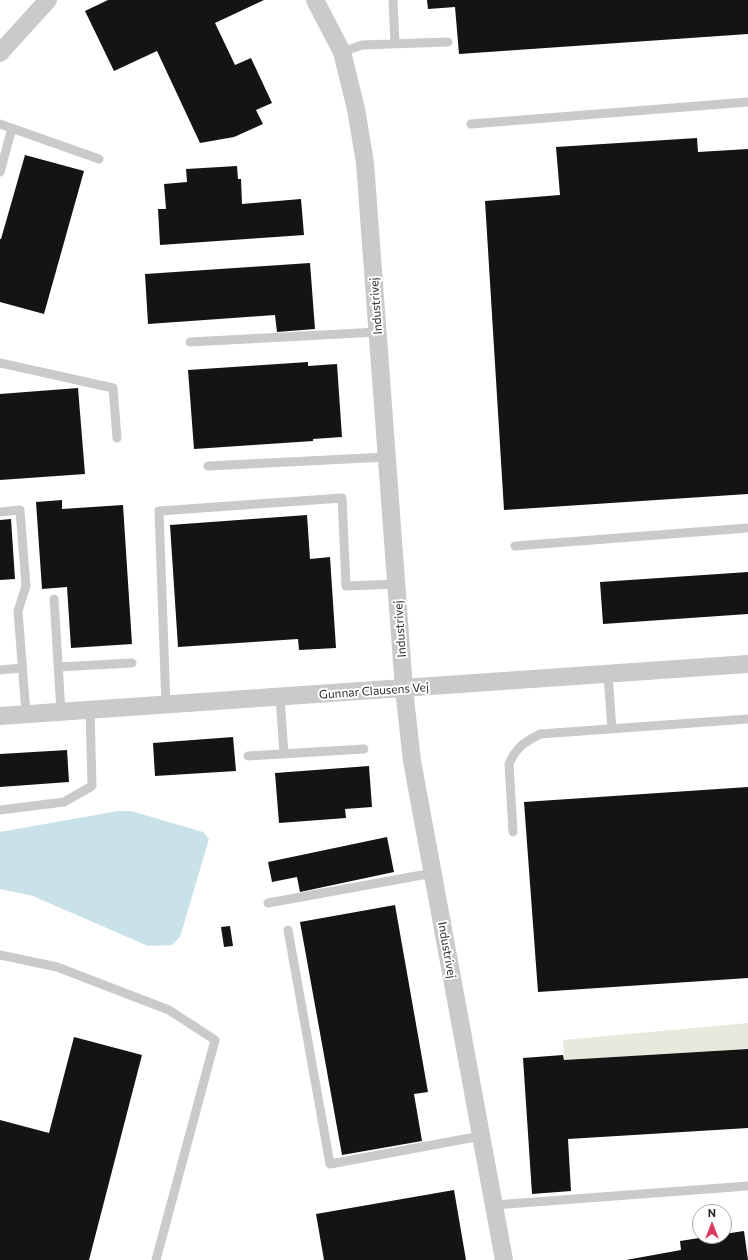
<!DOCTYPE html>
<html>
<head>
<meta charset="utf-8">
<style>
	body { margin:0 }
	#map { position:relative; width:748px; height:1260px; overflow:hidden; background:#fff; font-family:Commissioner,sans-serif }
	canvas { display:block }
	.north { position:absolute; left:692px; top:1204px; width:40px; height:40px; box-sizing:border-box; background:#fff; border:1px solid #ababab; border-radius:50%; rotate:0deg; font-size:11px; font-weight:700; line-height:16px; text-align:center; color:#2d2d2d }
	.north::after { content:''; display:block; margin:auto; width:14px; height:18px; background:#db395c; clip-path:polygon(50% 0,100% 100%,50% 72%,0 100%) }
</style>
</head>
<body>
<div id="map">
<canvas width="748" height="1260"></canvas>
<div class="north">N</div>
</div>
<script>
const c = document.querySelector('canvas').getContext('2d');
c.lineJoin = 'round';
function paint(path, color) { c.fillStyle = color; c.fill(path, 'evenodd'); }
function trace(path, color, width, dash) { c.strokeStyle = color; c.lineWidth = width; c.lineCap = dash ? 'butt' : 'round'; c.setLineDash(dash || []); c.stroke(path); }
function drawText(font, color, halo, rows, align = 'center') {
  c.font = font + ' Commissioner,sans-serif'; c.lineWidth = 4; c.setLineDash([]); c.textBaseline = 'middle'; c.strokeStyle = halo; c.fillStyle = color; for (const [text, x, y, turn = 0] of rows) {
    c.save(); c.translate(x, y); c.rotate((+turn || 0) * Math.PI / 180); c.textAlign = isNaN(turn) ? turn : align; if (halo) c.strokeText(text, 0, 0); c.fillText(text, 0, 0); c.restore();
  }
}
paint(new Path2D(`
	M748 1023V1049L564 1060 563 1040Z`), '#e5eadc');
paint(new Path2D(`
	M118 811H131L203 832 209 839 180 937 172 945 148 946 33 896 0 889V832Z`), '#c9e1e9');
paint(new Path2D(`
	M108 0H264L215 23 235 65 251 58 272 103 256 110 263 124 234 137 200 143 157 51 114 71 85 11Z
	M427 0H748V34L459 54 455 7 428 9Z
	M697 138 698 152 748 149V494L504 510 485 201 560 195 556 147Z
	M25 155 84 171 44 314 0 302V239H1Z
	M237 166 238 179H241L242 204 301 199 304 235 160 245 158 209H166L164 184 187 182 186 169Z
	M310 263 315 329 277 332 275 315 148 324 145 274Z
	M308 362V366L337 364 342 437 313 439V441L194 449 188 370Z
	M78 388 85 474 0 480V394Z
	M62 500V509L123 505 132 644 71 648 67 587 42 589 36 502Z
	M307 515 310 559 330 557 336 648 299 650 298 639 178 647 170 525Z
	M11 519 15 579 0 580V520Z
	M748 572V614L603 624 600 582Z
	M233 737 236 771 155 776 153 743Z
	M67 750 69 782 0 787V754Z
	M369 766 372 807 345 809 346 818 279 823 275 773Z
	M748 787V978L538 992 524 802Z
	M387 837 394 872 300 892 297 877 272 882 268 862Z
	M395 905 428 1092 414 1094 422 1141 342 1155 300 922Z
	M230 926 233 946 224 947 221 927Z
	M74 1037 142 1055 89 1260H0V1120L49 1133Z
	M748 1049V1128L568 1139 571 1191 532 1194 523 1058 563 1055 564 1060Z
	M454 1190 466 1260H324L316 1214Z
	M744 1231 748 1260H626L681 1250 680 1241 712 1236H724V1234Z`), '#141414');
trace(new Path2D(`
	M393 0 395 44
	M342 52 362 45 448 42
	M0 124 99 159
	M471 124 748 102
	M0 172 12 128
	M190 342 378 332
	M0 363 113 388 117 438
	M208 466 387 457
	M0 512 20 510 26 586 18 611 26 714
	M515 546 748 528
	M54 599 61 712
	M58 667 132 663
	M0 670 22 668
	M608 675 612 729
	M280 697 284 754
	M166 705 159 511 342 498 346 586 397 584
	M248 756 364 749
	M0 810 64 802 92 786 90 710
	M513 832 509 764C516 747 525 742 540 734L748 719
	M268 903 433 873
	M288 930 330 1164 481 1136
	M0 955 57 967 169 1010 215 1040 156 1260
	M494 1205 748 1186`), '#cacaca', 9);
trace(new Path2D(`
	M315 0 342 52 356 109 365 163 404 689 412 761 504 1260
	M0 53 48 0
	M0 716 748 664`), '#cacaca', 18);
drawText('12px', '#2d2d2d', '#fff', [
	["Industrivej",376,306,-94],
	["Industrivej",400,629,-94],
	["Gunnar Clausens Vej",374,691,-4],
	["Industrivej",447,950,80]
]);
</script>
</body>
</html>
